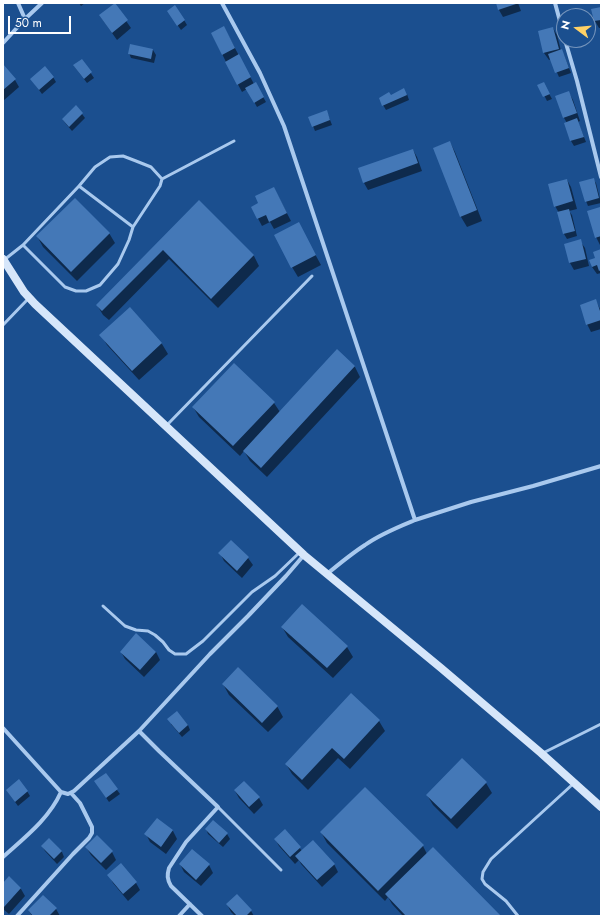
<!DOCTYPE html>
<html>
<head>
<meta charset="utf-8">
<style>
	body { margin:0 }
	#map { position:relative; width:604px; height:919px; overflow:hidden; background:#1b4f8f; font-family:Jost,sans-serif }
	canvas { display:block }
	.frame { position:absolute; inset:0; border:4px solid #fff; pointer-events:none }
	.north { position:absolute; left:556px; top:8px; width:40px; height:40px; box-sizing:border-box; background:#1b4f8f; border:1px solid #7695bc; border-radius:50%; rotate:286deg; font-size:11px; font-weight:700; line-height:16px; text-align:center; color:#fff }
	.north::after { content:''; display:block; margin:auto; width:14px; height:18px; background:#ffd166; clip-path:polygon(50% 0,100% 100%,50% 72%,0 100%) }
	.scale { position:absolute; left:8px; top:16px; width:63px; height:18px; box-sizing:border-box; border:2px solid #fff; border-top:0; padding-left:5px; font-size:12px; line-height:14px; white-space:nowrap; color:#fff; -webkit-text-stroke:3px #1b4f8f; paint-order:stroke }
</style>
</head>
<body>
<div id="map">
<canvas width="604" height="919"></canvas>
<div class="frame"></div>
<div class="north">N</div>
<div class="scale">50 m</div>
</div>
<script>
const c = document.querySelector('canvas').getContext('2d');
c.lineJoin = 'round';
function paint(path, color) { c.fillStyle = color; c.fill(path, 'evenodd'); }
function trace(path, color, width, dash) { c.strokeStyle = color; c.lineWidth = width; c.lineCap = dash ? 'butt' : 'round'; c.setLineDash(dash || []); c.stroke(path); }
paint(new Path2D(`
	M79 3H85L81 6Z
	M497 3H518L521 11 503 17 499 10Z
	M115 5 131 28 117 40 100 16Z
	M601 8V28H599L595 21 592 10Z
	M171 16 184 20 187 25 181 30Z
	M553 28 557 35 561 51 564 55 571 73 559 77 551 59 549 60 544 53Z
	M212 33 228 35 254 84 255 83 266 102 257 107 247 89 242 92 226 62Z
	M130 45 153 50 156 55 154 63 131 58 129 53Z
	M82 60 94 78 87 83 74 66Z
	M3 66 15 80 19 87 3 101Z
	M53 77 56 82 42 94 31 79Z
	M539 85 546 88 552 99 547 101Z
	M569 93 573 100 580 121 578 122 586 142 574 146 571 141 565 123H567L564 118 556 97Z
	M407 94 409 100 386 110 383 105Z
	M327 112 332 125 315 131 313 126Z
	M82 114 85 118 72 131 66 124 63 120Z
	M450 142 455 152 482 221 467 227 461 217 434 148Z
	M413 150 417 157 422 171 368 190 364 183Z
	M593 179 596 183 601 203 588 206 586 201Z
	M567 180 571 187 577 209 569 211 572 215 577 236 567 239 564 234 558 213H559L555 206Z
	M278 196 291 221 274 229 270 222 262 226 252 207Z
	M199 201 254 256 259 266 218 308 169 259 109 320 103 315 97 305Z
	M600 208 601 210V244L600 245 596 237Z
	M109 233 115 243 77 281 43 247 37 236Z
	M304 234 321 265 298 277 292 267Z
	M580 241 585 248 589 266 574 270 570 263Z
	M601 250V273L597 274 592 267Z
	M596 301 601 311V329L591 332 587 324Z
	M130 308 162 344 168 354 139 380 107 345 101 335Z
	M337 351 355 367 360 377 267 477 250 461 244 451 240 456 199 417 193 407 234 364 274 403 280 412Z
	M231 541 248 558 253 565 242 578 224 561 220 553Z
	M282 627 347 647 353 657 333 678 288 637Z
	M121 652H156L160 660 144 677 125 659Z
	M223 684 277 706 283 717 268 732 229 695Z
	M351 694 379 721 385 731 350 769 338 758 308 790 292 774 286 764Z
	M177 712 188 725 190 730 182 737 171 724Z
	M486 783 492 793 457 829 433 805 427 795Z
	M98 786 117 790 120 794 109 802Z
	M7 791H27L30 796 18 806Z
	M235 791 259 798 263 805 254 814 239 798Z
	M157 819 173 831 177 839 166 854 150 842 146 834Z
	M206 829 227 834 230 839 223 847 208 834Z
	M285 830 302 851 334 864 338 872 322 887 301 864 299 860 295 864 279 846 275 839Z
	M321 832 423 846 427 854 499 916H403L392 904 388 897 385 901 327 843Z
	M97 837 112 852 116 860 106 870 91 855 86 847Z
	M49 839 62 852 64 857 57 864 45 851 42 846Z
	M180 864 209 865 213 873 201 886 184 872Z
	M109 875 136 883 140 890 128 901 113 883Z
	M9 878 21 889 25 896 9 914 3 909V884Z
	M227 904 251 911 254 916H235L231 912Z
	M56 909 60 916H32L29 911Z`), '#0007');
paint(new Path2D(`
	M115 3 128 20 112 33 99 15Z
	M496 3H519L498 10Z
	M175 5 185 20 177 26 167 11Z
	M601 7V20L594 21 591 9Z
	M224 26 235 48 222 55 211 33Z
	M553 27 559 49 543 53 538 31Z
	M130 44 153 49 151 59 128 54Z
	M562 49 569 68 555 73 548 54Z
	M239 54 251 77 237 85 225 62Z
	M82 59 92 72 84 79 73 65Z
	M3 64 16 79 3 90Z
	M45 66 54 77 39 90 30 79Z
	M256 82 264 97 254 103 245 88Z
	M544 82 550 94 543 97 537 85Z
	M404 88 407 95 382 106 379 98 389 92 391 95Z
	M569 91 577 113 563 118 555 96Z
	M76 105 83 113 69 127 62 119Z
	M327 110 330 120 312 127 308 117Z
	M577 118 584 137 570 141 564 123Z
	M450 141 477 210 460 217 433 148Z
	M413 149 418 163 363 183 358 168Z
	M594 178 599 198 585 202 579 182Z
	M567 179 573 201 554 207 548 184Z
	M274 187 287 213 269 222 266 215 257 219 251 207 258 203 255 196Z
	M75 198 110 233 71 272 36 236Z
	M199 200 254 255 211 299 163 250 102 311 96 305Z
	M600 207 601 236 595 238 587 211Z
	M569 209 575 231 563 234 557 212Z
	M299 222 316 255 291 268 274 235Z
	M581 239 586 259 569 263 564 244Z
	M601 249V270L599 271 597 265 592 267 589 260 595 258 593 252Z
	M596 299 601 314V320L586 325 580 305Z
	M130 307 162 343 132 371 99 335Z
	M337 349 355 366 261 468 243 451Z
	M234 363 275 402 233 446 192 407Z
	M231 540 249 557 237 571 218 553Z
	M302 604 348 646 327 668 281 627Z
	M136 633 156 652 140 670 120 652Z
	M238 667 278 706 262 723 222 684Z
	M351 693 380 720 344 759 332 748 302 780 285 764Z
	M177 711 188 725 179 733 167 719Z
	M462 758 487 782 451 819 426 795Z
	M106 773 118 789 106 798 94 781Z
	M19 779 28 791 15 802 6 790Z
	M244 781 260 797 249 807 234 790Z
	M365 787 424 845 378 891 320 832Z
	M157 818 173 830 161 847 144 834Z
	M213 820 228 833 219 843 205 829Z
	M285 829 301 847 290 857 274 839Z
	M97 835 113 851 101 863 85 847Z
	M49 838 62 851 54 859 41 846Z
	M313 840 335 864 317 880 295 856Z
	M433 847 501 916H406L385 894Z
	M192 849 210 864 196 880 179 864Z
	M121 863 137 882 123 894 107 875Z
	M9 876 21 888 4 907 3 906V883Z
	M237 894 252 910 246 916H237L226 904Z
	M43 895 57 908 49 916H33L28 910Z`), '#4478b7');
trace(new Path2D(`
	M79 186 133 227
	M23 245 65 287 76 291H86L100 285 118 264 129 240 133 227 160 186 162 179
	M4 260 23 245 79 186 95 167 110 157 123 156 136 161 151 167 162 179 234 141
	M3 325 28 299
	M167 425 312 276
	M103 606 125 626 136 630 148 631 155 635 163 642 169 650 175 654H186L203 641 252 592 275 576 299 553
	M543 753 601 724
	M218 807 281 870
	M518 916 506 901 485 884 482 879 483 872 491 859 573 784`), '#a9c9ee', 3);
trace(new Path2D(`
	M18 3 25 19
	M222 3 260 73 284 126 415 520 471 502 533 486 601 466
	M555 3 564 36
	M565 40 577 81 601 177
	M3 43 25 19 42 3
	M327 574C339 564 351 554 365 545 380 534 398 527 415 520
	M3 728 61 792 68 794 74 791 139 731 210 654 248 616 286 576 304 555
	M139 731 159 751 218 807 186 842 169 868C167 875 167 879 171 886L202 916
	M3 857C24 838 49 819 61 792
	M17 916 73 854 89 838 92 833V827L80 803 71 793
	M179 916 190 904`), '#a9c9ee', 4);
trace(new Path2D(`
	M3 259 24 292 35 304 304 555 441 668 541 753 601 807`), '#d6e6fa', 8);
</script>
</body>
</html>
